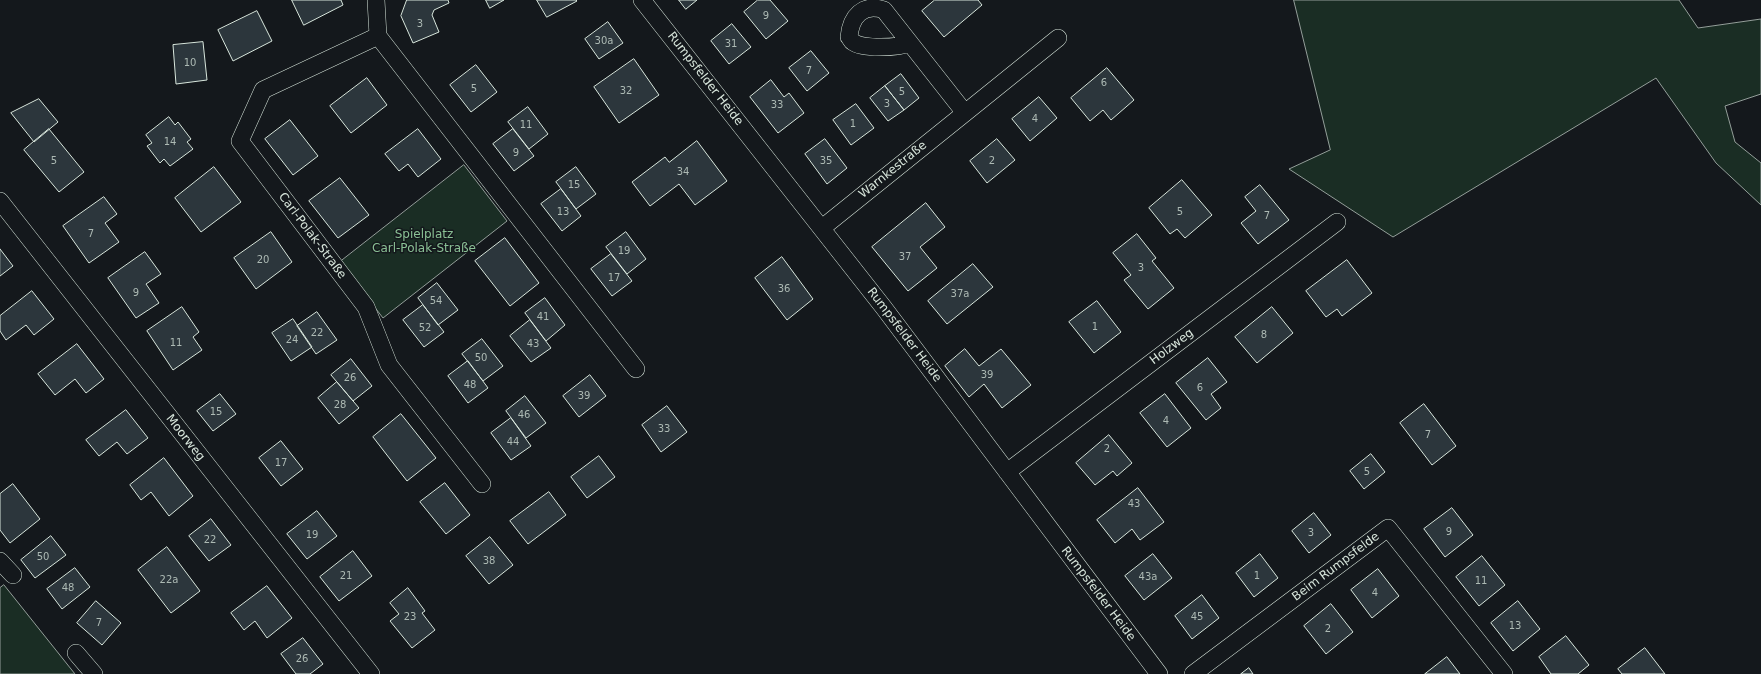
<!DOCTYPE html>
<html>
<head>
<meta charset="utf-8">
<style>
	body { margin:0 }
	canvas { display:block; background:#14181c }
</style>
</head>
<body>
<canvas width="1761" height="674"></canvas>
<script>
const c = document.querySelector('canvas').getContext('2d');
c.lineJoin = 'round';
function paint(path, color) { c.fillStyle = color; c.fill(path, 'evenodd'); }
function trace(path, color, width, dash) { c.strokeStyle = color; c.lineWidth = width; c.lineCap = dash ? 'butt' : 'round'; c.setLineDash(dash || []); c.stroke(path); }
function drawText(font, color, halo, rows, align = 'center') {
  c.font = font + ' "DejaVu Sans",sans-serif'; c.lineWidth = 3; c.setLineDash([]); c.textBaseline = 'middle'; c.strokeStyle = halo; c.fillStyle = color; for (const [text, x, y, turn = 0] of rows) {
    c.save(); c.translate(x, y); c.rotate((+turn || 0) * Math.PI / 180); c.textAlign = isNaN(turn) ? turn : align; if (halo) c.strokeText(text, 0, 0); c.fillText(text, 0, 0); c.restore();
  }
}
const green = new Path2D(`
	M1294 0H1679L1698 28 1761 19V94L1725 106 1735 142 1761 163V205L1716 163 1656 78 1393 237 1289 169 1330 150Z
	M464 165 507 221 383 318 340 262Z
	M4 585 75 674H0V588Z`);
paint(green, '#1a2d24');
trace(green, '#939e99', 1);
const building = new Path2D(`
	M292 0H341L343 5 304 25Z
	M407 0H448L449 3 434 10 432 15 439 32 413 43 401 16Z
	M486 0H504L490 8Z
	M537 0H576L577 1 547 17Z
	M679 0H697L686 9Z
	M758 0H770L788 21 766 39 744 12Z
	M935 0H978L982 5 944 37 922 11Z
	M257 11 272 41 233 61 218 30Z
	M608 22 623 43 599 59 585 39Z
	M732 24 751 47 729 64 711 41Z
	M203 42 207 80 176 84 173 45Z
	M811 51 829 73 807 91 789 68Z
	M634 59 659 95 619 123 594 87Z
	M476 65 497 92 471 112 450 85Z
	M1107 68 1134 100 1111 120 1103 110 1090 121 1071 98Z
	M901 74 919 98 904 110 885 86Z
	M367 78 387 105 351 133 330 106Z
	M771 80 784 97 789 93 804 113 778 133 750 97Z
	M885 86 904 110 888 121 870 98Z
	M1039 97 1057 118 1030 141 1012 119Z
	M39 99 58 122 34 142 11 113Z
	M856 104 874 128 851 145 833 120Z
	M528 107 548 134 529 149 508 122Z
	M169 117 175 125 178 122 191 139 187 142 193 149 170 166 164 159 160 163 147 146 152 143 146 135Z
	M290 120 318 156 293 175 265 139Z
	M49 129 84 172 59 192 24 150Z
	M418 129 441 159 418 177 408 164 399 171 385 154Z
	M513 129 534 156 514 171 493 144Z
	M825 139 847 168 827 184 805 154Z
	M997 139 1015 160 987 183 970 161Z
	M697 141 727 181 695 205 679 184 650 206 632 182 665 157 669 162Z
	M214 167 241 202 201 232 175 198Z
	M576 167 596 194 576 209 556 182Z
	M340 178 369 215 338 238 309 201Z
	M1182 180 1212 215 1185 238 1177 229 1170 234 1149 208Z
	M1260 185 1289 220 1258 244 1241 223 1256 211 1245 197Z
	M561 189 581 216 562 231 541 204Z
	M104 197 117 214 105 223 119 242 89 263 63 226Z
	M926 203 945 227 920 247 937 268 908 291 872 247Z
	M271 232 292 262 256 289 234 258Z
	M626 232 646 259 627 274 606 247Z
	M1137 234 1156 258 1152 261 1174 288 1148 309 1124 280 1131 275 1113 253Z
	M505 238 539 283 510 306 475 261Z
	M0 249 13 266 0 276Z
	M145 252 161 274 146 284 159 303 136 318 108 278Z
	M611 254 632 281 612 296 591 269Z
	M782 257 813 299 787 320 755 278Z
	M1347 260 1372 293 1342 316 1337 309 1326 317 1306 291Z
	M973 264 993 287 947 324 928 301Z
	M437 283 458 310 438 325 418 298Z
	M32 291 54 319 34 335 26 325 6 340 0 331V316Z
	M545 298 565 325 546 341 525 313Z
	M1097 301 1121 332 1094 353 1069 322Z
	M423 305 444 332 424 347 403 320Z
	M182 307 199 332 193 337 202 350 173 370 147 331Z
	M1272 307 1293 333 1257 363 1235 337Z
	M317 312 337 340 316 354 297 326Z
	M293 319 312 347 291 361 272 333Z
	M530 320 551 348 531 362 510 336Z
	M482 339 503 366 483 381 462 354Z
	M77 344 104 379 86 393 75 379 55 395 38 374Z
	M965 349 979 366 1001 349 1031 385 1002 408 984 384 969 397 945 366Z
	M1208 358 1227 382 1211 394 1221 408 1206 420 1176 383Z
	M351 359 372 386 353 401 331 375Z
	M468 361 488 388 468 403 448 376Z
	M590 375 606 396 579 417 563 396Z
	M337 382 359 408 339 424 318 398Z
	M220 394 236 414 213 431 197 411Z
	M1165 394 1191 428 1167 447 1140 413Z
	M525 396 546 423 526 438 506 411Z
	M1424 404 1456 446 1432 465 1400 423Z
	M667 406 687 432 661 452 642 425Z
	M126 410 148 438 127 454 117 442 99 456 86 440Z
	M401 414 436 458 407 481 373 437Z
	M511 418 531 446 511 460 491 433Z
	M1109 435 1132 463 1117 476 1113 471 1095 485 1076 463Z
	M281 441 303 469 281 486 259 458Z
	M1371 454 1385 472 1364 489 1350 471Z
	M599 456 615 477 587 498 571 477Z
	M164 458 193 496 169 516 151 492 141 500 130 485Z
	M445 483 470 515 446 534 420 502Z
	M13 484 40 519 10 543 0 530V494Z
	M1138 488 1164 522 1140 540 1132 529 1115 543 1097 520Z
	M549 492 566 515 528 544 510 521Z
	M1452 508 1473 535 1445 557 1424 529Z
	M317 511 337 536 307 559 287 534Z
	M1314 513 1331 535 1309 553 1292 531Z
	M211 519 231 545 209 561 189 536Z
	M51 536 66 555 35 578 21 560Z
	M490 537 513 565 489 584 466 556Z
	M167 547 200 591 171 613 138 570Z
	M353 551 372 576 339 601 320 577Z
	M1153 554 1172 578 1144 600 1125 576Z
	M1260 554 1278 578 1254 597 1236 573Z
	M1482 556 1505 585 1479 606 1456 577Z
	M75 568 90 587 62 609 47 589Z
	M1378 569 1399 596 1372 618 1351 590Z
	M267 586 292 618 267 638 255 621 244 630 231 613Z
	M408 588 425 611 422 613 435 630 412 648 390 621 399 614 390 603Z
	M1202 595 1219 618 1192 639 1175 616Z
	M96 601 121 623 102 645 77 623Z
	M1518 601 1540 629 1513 651 1491 623Z
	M1331 604 1353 632 1326 654 1304 626Z
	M1566 636 1589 665 1578 674H1551L1539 657Z
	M303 638 323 664 310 674H296L281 654Z
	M1645 648 1665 674H1622L1618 669Z
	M1447 657 1460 674H1425Z
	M1249 668 1253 674H1241Z`);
paint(building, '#2c363c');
trace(building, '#d8e6dc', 1);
const street = new Path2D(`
	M376 0 378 36 636 369
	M642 0 884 308 1159 674
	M378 36 263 90 240 141 366 307 389 365 482 484
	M965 113 1058 38
	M0 201 371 674
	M822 228 965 113 884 10C863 3 851 16 849 37 851 39 851 41 853 42 862 49 899 48 909 43
	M1007 472 1337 222
	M0 561 13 575
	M76 653 94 674
	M1193 674 1388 528 1504 674`);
trace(street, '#d8e6dc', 18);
trace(street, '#14181c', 17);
drawText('10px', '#adbab4', null, [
	["9",766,16],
	["3",420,24],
	["30a",604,41],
	["31",731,44],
	["10",190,63],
	["7",809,71],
	["6",1104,83],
	["5",474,89],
	["32",626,91],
	["5",902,92],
	["3",887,104],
	["33",777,105],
	["4",1035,119],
	["1",853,124],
	["11",526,125],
	["14",170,142],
	["9",516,153],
	["5",54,161],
	["35",826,161],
	["2",992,161],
	["34",683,172],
	["15",574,185],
	["13",563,212],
	["5",1180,212],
	["7",1267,216],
	["7",91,234],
	["19",624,251],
	["37",905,257],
	["20",263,260],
	["3",1141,268],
	["17",614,278],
	["36",784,289],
	["9",136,293],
	["37a",960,294],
	["54",436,301],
	["41",543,317],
	["1",1095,327],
	["52",425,328],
	["22",317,333],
	["8",1264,335],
	["24",292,340],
	["11",176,343],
	["43",533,344],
	["50",481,358],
	["39",987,375],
	["26",350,378],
	["48",470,385],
	["6",1200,388],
	["39",584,396],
	["28",340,405],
	["15",216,412],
	["46",524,415],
	["4",1166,421],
	["33",664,429],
	["7",1428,435],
	["44",513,442],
	["2",1107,449],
	["17",281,463],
	["5",1367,472],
	["43",1134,504],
	["9",1449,532],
	["3",1311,533],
	["19",312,535],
	["22",210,540],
	["50",43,557],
	["38",489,561],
	["21",346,576],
	["1",1257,576],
	["43a",1148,577],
	["22a",169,580],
	["11",1481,581],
	["48",68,588],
	["4",1375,593],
	["23",410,617],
	["45",1197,617],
	["7",99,623],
	["13",1515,626],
	["2",1328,629],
	["26",302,659]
]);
drawText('12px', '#d8e6dc', '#14181c', [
	["Rumpsfelder Heide",705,79,52],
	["Warnkestraße",893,170,-39],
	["Carl-Polak-Straße",312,236,53],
	["Rumpsfelder Heide",904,335,53],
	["Holzweg",1172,347,-37],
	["Moorweg",185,438,52],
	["Beim Rumpsfelde",1336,567,-37],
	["Rumpsfelder Heide",1098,594,53]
]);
drawText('12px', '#8ac095', '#14181c', [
	["Spielplatz",424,235],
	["Carl-Polak-Straße",424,249]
]);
</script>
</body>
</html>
